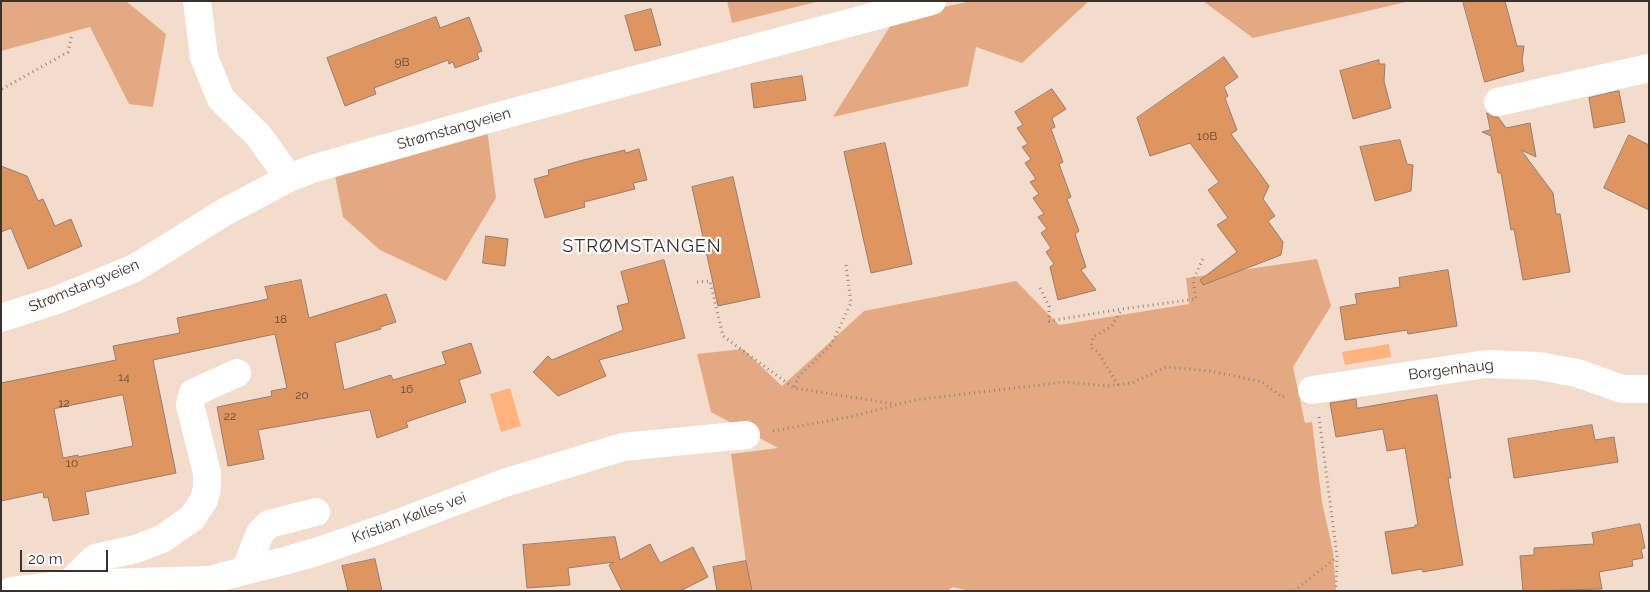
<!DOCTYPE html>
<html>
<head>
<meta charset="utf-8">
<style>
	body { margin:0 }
	#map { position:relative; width:1650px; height:592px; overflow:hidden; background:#f4dccd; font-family:Raleway,sans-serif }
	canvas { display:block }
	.frame { position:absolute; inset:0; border:2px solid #3a312b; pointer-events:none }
	.scale { position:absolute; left:20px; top:550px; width:88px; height:22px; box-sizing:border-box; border:2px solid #3a312b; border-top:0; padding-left:6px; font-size:15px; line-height:18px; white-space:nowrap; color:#3a312b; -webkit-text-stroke:4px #fff; paint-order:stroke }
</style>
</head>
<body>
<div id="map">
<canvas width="1650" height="592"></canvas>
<div class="frame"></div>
<div class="scale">20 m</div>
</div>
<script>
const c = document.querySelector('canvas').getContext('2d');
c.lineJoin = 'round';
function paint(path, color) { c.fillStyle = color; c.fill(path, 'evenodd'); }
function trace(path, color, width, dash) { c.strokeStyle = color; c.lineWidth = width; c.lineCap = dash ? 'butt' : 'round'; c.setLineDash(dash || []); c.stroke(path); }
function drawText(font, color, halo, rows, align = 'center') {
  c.font = font + ' Raleway,sans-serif'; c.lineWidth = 4.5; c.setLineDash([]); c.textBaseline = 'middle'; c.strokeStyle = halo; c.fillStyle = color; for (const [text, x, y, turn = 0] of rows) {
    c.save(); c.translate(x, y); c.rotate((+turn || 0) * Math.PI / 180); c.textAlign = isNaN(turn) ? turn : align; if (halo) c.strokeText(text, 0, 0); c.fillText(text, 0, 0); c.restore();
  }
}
paint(new Path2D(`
	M1 1H126L166 34 153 107 129 104 90 27 1 51Z
	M727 1H820L732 23Z
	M972 1H1089L1022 63 976 47 968 86 833 117 896 17Z
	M1203 1H1410L1253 38Z
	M487 129 496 198 446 281 380 250 343 217 334 170Z
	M1317 259 1331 306 1293 367 1305 423 1312 422 1322 502 1333 552 1336 591H970L953 587 947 591H750L731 454 778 448 711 412 697 354 743 349 782 386 864 311 1016 281 1059 325 1189 304 1186 278Z`), '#e3a982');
paint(new Path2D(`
	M1389 344 1391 357 1345 365 1342 352Z
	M510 388 521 426 501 432 490 394Z`), '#feb27d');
const building = new Path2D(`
	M1463 1H1505L1517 46H1524L1522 61 1524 71 1485 82Z
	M651 9 661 45 635 51 625 16Z
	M436 17 440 28 469 17 482 51 477 53 479 59 455 68 453 62 449 64 448 60 374 88 376 94 345 106 327 58Z
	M1224 57 1238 77 1224 87 1228 96 1225 98 1237 130 1231 134 1269 186 1263 199 1275 216 1268 221 1283 242 1281 255 1203 285 1200 280 1237 252 1217 225 1228 218 1208 190 1219 182 1190 143 1150 156 1137 118Z
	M1379 60V64H1385L1384 81 1391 108 1353 119 1340 71Z
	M802 76 806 100 754 108 751 84Z
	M1052 89 1066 109 1052 118 1055 127 1051 129 1063 162 1059 164 1071 197 1067 199 1079 231 1075 234 1086 267 1081 270 1096 290 1058 300 1050 267 1054 264 1046 252 1051 248 1041 233 1047 229 1038 217 1044 214 1033 198 1039 194 1030 182 1036 179 1025 163 1031 159 1022 147 1028 144 1017 128 1023 125 1015 112Z
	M1619 91 1625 122 1594 128 1589 98Z
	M1487 113 1493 117H1498L1506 128 1530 123 1536 157 1521 150 1553 193 1556 214H1560L1570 272 1523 280 1514 229 1511 230 1501 173H1498L1491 136 1482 132 1490 130Z
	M1629 135 1649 145V210L1604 188Z
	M1400 140 1407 164 1413 165 1411 191 1375 201 1360 147Z
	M885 143 912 264 871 273 844 152Z
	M639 149 647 180 633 183 635 189 584 202 585 207 545 218 534 179 549 175 548 170 583 160 625 150V153Z
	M1 166 27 176 38 201 43 199 55 226 71 219 82 246 28 269 11 228 1 232Z
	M733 177 760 297 718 306 692 187Z
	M486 236 508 239 505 266 483 263Z
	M664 260 685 338 599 360 606 376 558 396 533 372 548 356 552 360 623 330 617 306 629 303 621 272Z
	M1448 270 1457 326 1408 334 1407 330 1345 340 1340 307 1357 304 1355 294 1400 287 1399 278Z
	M301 280 309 318 386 294 396 322 380 327 381 329 335 343 344 390 391 375 393 380 446 364 442 352 471 343 481 373 459 380 466 402 406 422 408 427 377 438 370 410 258 430 264 459 228 466 217 407 272 396 271 391 287 388 275 334 153 360 176 473 85 492 89 514 53 521 48 497 44 498 43 492 1 501V383L116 360 113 346 180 333 177 318 268 299 265 287ZM123 395 133 446 78 457V455L63 458 54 409Z
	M1437 395 1451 478H1448L1463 565 1423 572 1422 569 1392 574 1385 532 1415 527V525H1418L1405 448 1387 451 1383 429 1336 437 1330 403 1356 399 1357 408Z
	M1592 425 1595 440 1614 437 1618 462 1514 478 1508 439Z
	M1640 524 1645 548 1641 549 1643 558 1632 560 1633 566 1599 572 1602 589 1523 591 1520 556 1534 555V548L1594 544 1592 533Z
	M615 537 620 560 650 544 660 563 693 547 708 577 680 591H622L609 565 614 562 568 568 570 585 527 588 523 545Z
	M375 559 382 591H348L342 566Z
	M746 561 752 591H717L713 567Z`);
paint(building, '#df9560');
trace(building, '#937e70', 1);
trace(new Path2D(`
	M2 89 68 52 72 34
	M846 265 851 303 831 345 799 376 794 388 895 404
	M697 282 710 281 723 336 794 388
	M1040 288 1049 306V321L1122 309 1196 299 1193 280 1203 259
	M1118 385 1098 352 1091 348 1093 337 1111 327 1122 309
	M1319 417 1337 556 1336 591
	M773 431 854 416 914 400 1065 382 1108 386 1132 383 1166 367 1211 371 1262 382 1282 397 1284 396
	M1294 591 1337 557`), '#95847a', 3, [1, 4]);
trace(new Path2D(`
	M197 1 204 57 221 99 258 135 289 178
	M1498 102 1649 68
	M1 318 57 300 135 268 223 213 289 178 312 169 510 113 932 1
	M1312 390 1486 364 1539 366 1577 373 1622 389H1649
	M245 571 260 533 269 524 316 512
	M69 584 95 558 136 549 162 539 192 518 204 500 207 488V473L190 405 193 393 237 373
	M12 591 69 584 209 580 288 560 319 551 385 528 504 483 623 447 746 435`), '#fff', 28);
drawText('12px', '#634a38', null, [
	["9B",402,62],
	["10B",1207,136],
	["18",281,319],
	["14",124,377],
	["16",407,389],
	["20",302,395],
	["12",64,403],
	["22",230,416],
	["10",72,463]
]);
drawText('15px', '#3a312b', '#fff', [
	["Strømstangveien",454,129,-16],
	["Strømstangveien",84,286,-22],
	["Borgenhaug",1451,370,-7],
	["Kristian Kølles vei",409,518,-20]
]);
c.letterSpacing = '1px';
drawText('18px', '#3a312b', '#fff', [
	["STRØMSTANGEN",642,247]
]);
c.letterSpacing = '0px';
</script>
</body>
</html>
